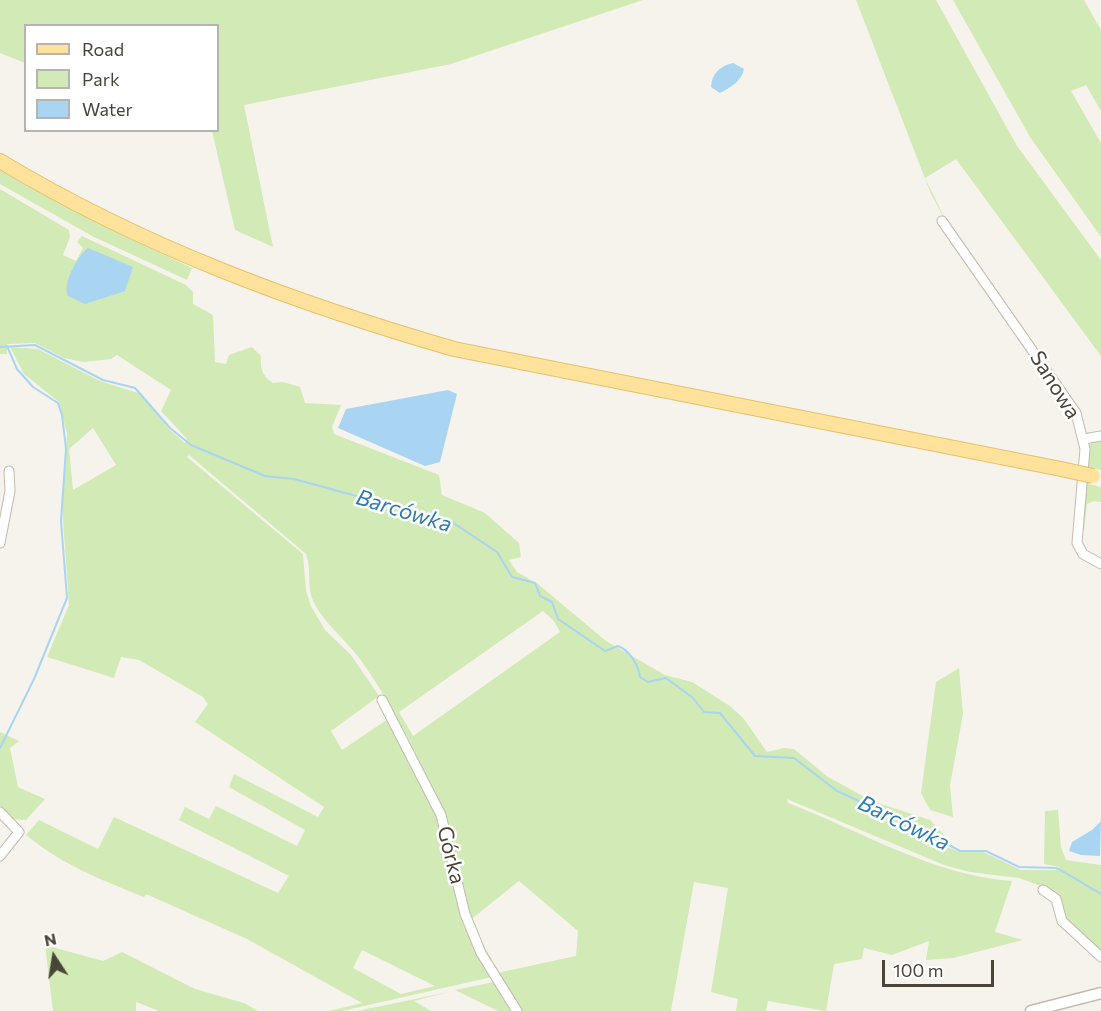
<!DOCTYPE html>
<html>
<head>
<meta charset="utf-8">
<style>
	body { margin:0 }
	#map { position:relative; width:1101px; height:1011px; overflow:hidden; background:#f6f3ec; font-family:Commissioner,sans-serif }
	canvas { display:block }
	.legend { position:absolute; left:24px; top:24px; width:195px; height:108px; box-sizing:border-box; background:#fff; border:2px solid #b7b4b0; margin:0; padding:8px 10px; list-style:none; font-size:18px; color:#4b4439 }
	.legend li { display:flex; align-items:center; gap:12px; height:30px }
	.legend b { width:30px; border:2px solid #b7b4b0 }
	.north { position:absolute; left:24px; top:927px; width:60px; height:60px; -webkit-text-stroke:4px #fff; paint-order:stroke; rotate:348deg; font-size:16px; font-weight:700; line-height:24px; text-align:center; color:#4b4439 }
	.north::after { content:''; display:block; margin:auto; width:21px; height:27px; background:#4b4439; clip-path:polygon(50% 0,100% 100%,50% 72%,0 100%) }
	.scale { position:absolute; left:882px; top:960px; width:112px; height:27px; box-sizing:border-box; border:3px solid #4b4439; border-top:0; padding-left:8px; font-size:18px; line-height:21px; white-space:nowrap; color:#4b4439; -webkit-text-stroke:4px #fff; paint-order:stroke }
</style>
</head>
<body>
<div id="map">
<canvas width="1101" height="1011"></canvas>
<ul class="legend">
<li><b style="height:8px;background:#ffe39c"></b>Road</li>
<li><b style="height:16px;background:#d2eab5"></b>Park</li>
<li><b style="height:16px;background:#a9d4f2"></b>Water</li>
</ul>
<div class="north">N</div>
<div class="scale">100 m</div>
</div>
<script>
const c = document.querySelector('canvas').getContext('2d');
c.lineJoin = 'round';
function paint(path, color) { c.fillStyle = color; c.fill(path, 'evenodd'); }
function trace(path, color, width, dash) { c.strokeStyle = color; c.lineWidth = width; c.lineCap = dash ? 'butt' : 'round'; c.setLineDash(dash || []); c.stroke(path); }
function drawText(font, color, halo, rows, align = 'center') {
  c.font = font + ' Commissioner,sans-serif'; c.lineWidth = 5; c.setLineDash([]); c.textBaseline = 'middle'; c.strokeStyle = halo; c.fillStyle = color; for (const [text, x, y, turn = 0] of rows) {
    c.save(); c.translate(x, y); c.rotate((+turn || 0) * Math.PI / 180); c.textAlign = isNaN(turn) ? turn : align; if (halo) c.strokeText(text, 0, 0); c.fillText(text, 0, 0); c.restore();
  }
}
paint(new Path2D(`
	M0 0H643L451 64 244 105 273 247 235 230 212 131 218 130V26H26L25 63 0 53Z
	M856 0H936L1017 146 1101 260V356L956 159 925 178 951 231 931 194Z
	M953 0H1084L1101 30V111L1086 85 1071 91 1101 143V237L1030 137Z
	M0 168 116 232 192 268 187 280 94 237 0 184Z
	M0 189 69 230 70 237 63 255 76 261 83 248 77 242 82 236 186 285 193 292V304L213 315 215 362 226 364 229 355 252 347 261 356C260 368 262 376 273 383L283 382 300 387 305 403 341 405 332 427 334 434 439 475 442 495 485 513 519 543 521 557 509 560 517 572 538 584 606 641 665 675 692 682 730 706 744 719 767 752 784 748 794 749 828 777 872 801 930 820 945 836 941 844 959 852 979 850 1021 870H1055L1060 867 1044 864 1045 811 1058 810 1061 847 1066 860 1101 865V955L1066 923 1058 898 1047 888 1019 878 970 872 944 865 787 799 788 803C862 831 931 875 1012 881L995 932 1023 940 953 958 926 960 929 941 892 955 864 948 862 959 834 964 826 1011 768 1001 766 1011H736L738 999 711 992 728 888 694 882 671 1011H519C511 1000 508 988 501 979 490 963 481 947 473 930L476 929 497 973 576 956 578 931 519 881 469 921 462 894 458 893 466 925 492 977 342 1011H329L362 1003 247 939 146 894 144 897C100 879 64 866 26 835L39 820 98 849 114 817 278 893 289 876 179 820 185 807 209 819 216 806 297 846 305 830 229 787 234 774 318 817 324 807 195 722 208 704 203 697 139 660 121 657 114 678 47 657 69 605 62 505 67 434 59 402 24 374 10 347 38 349 100 381 141 394 169 429 185 443 187 439 161 411 171 390 117 355 111 359 84 362 64 358 35 343 7 344V354H0ZM93 428 116 465 73 490 69 449ZM189 455 306 554C312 570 306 587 314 603 325 624 346 640 360 659 395 708 438 789 452 847L448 848 434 805 391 717 342 750 331 731 379 696 351 655 325 630 311 606 306 591 303 554 187 457ZM543 611 554 621 560 632 413 736 399 712ZM362 950 435 986 401 994 353 968Z
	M1101 439V470L1091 468 1089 484 1101 487V502L1094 501 1087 504 1084 530 1081 529 1088 445Z
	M959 668 963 714 950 785 953 817 930 810 921 793 936 682Z
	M0 732 19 741 10 748 18 787 45 799 26 820 14 819 0 806Z
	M45 945 103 961 122 952 195 989 244 1003 258 1011H159L136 1002V1011H53Z
	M494 982 516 1011H498L455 990Z
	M449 992 414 1001 431 1011H357Z`), '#d2eab5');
paint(new Path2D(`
	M733 63 744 69C742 81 730 88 720 93L711 87C712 73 720 66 733 63Z
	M88 248 133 267 125 291 85 304 68 296C62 285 77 256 88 248Z
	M448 390 457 394 440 462 425 466 338 428 346 409Z
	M1101 821 1100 856 1081 855 1069 851 1072 842 1092 830Z`), '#a9d4f2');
trace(new Path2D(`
	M0 347 35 345 103 380 135 388 170 428 191 445 265 476 294 479 452 522 497 552 512 577 535 583 540 596 552 602 558 619 605 651 618 646C629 650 638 664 640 677L648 682 666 678 693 698 704 712 720 713 755 756 794 758 837 791 857 800 867 809 897 817 960 851H986L1019 867 1057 868 1101 894
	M0 748 34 679 67 598 61 521 66 449 62 415 58 403 33 387 17 369 7 346`), '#a9d4f2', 2);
const minor = new Path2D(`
	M942 221 1076 413 1085 449 1077 543 1083 554 1101 564
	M1084 439 1101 436
	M0 543 10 491 9 471
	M382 700 441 815 465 914 481 953 517 1011
	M0 812 19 832 0 856
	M1043 890 1056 899 1062 921 1101 957`);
const tertiary = new Path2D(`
	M1031 1011 1101 993`);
const primary = new Path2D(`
	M0 161C143 247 295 303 454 349L1061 469`);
trace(minor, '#c2bbae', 11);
trace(tertiary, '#c2bbae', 13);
trace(primary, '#e6c16a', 16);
trace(minor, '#fff', 9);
trace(tertiary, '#fff', 10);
trace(primary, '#ffe39c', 14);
const primaryBridge = new Path2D(`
	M1061 469 1093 476`);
trace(primaryBridge, '#e6c16a', 16, []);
trace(primaryBridge, '#ffe39c', 14);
drawText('21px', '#4b4439', '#fff', [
	["Sanowa",1055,385,58],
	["Górka",451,855,76]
]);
drawText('italic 22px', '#2e7ab2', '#fff', [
	["Barcówka",404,511,17],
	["Barcówka",904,823,26]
]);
</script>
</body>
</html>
